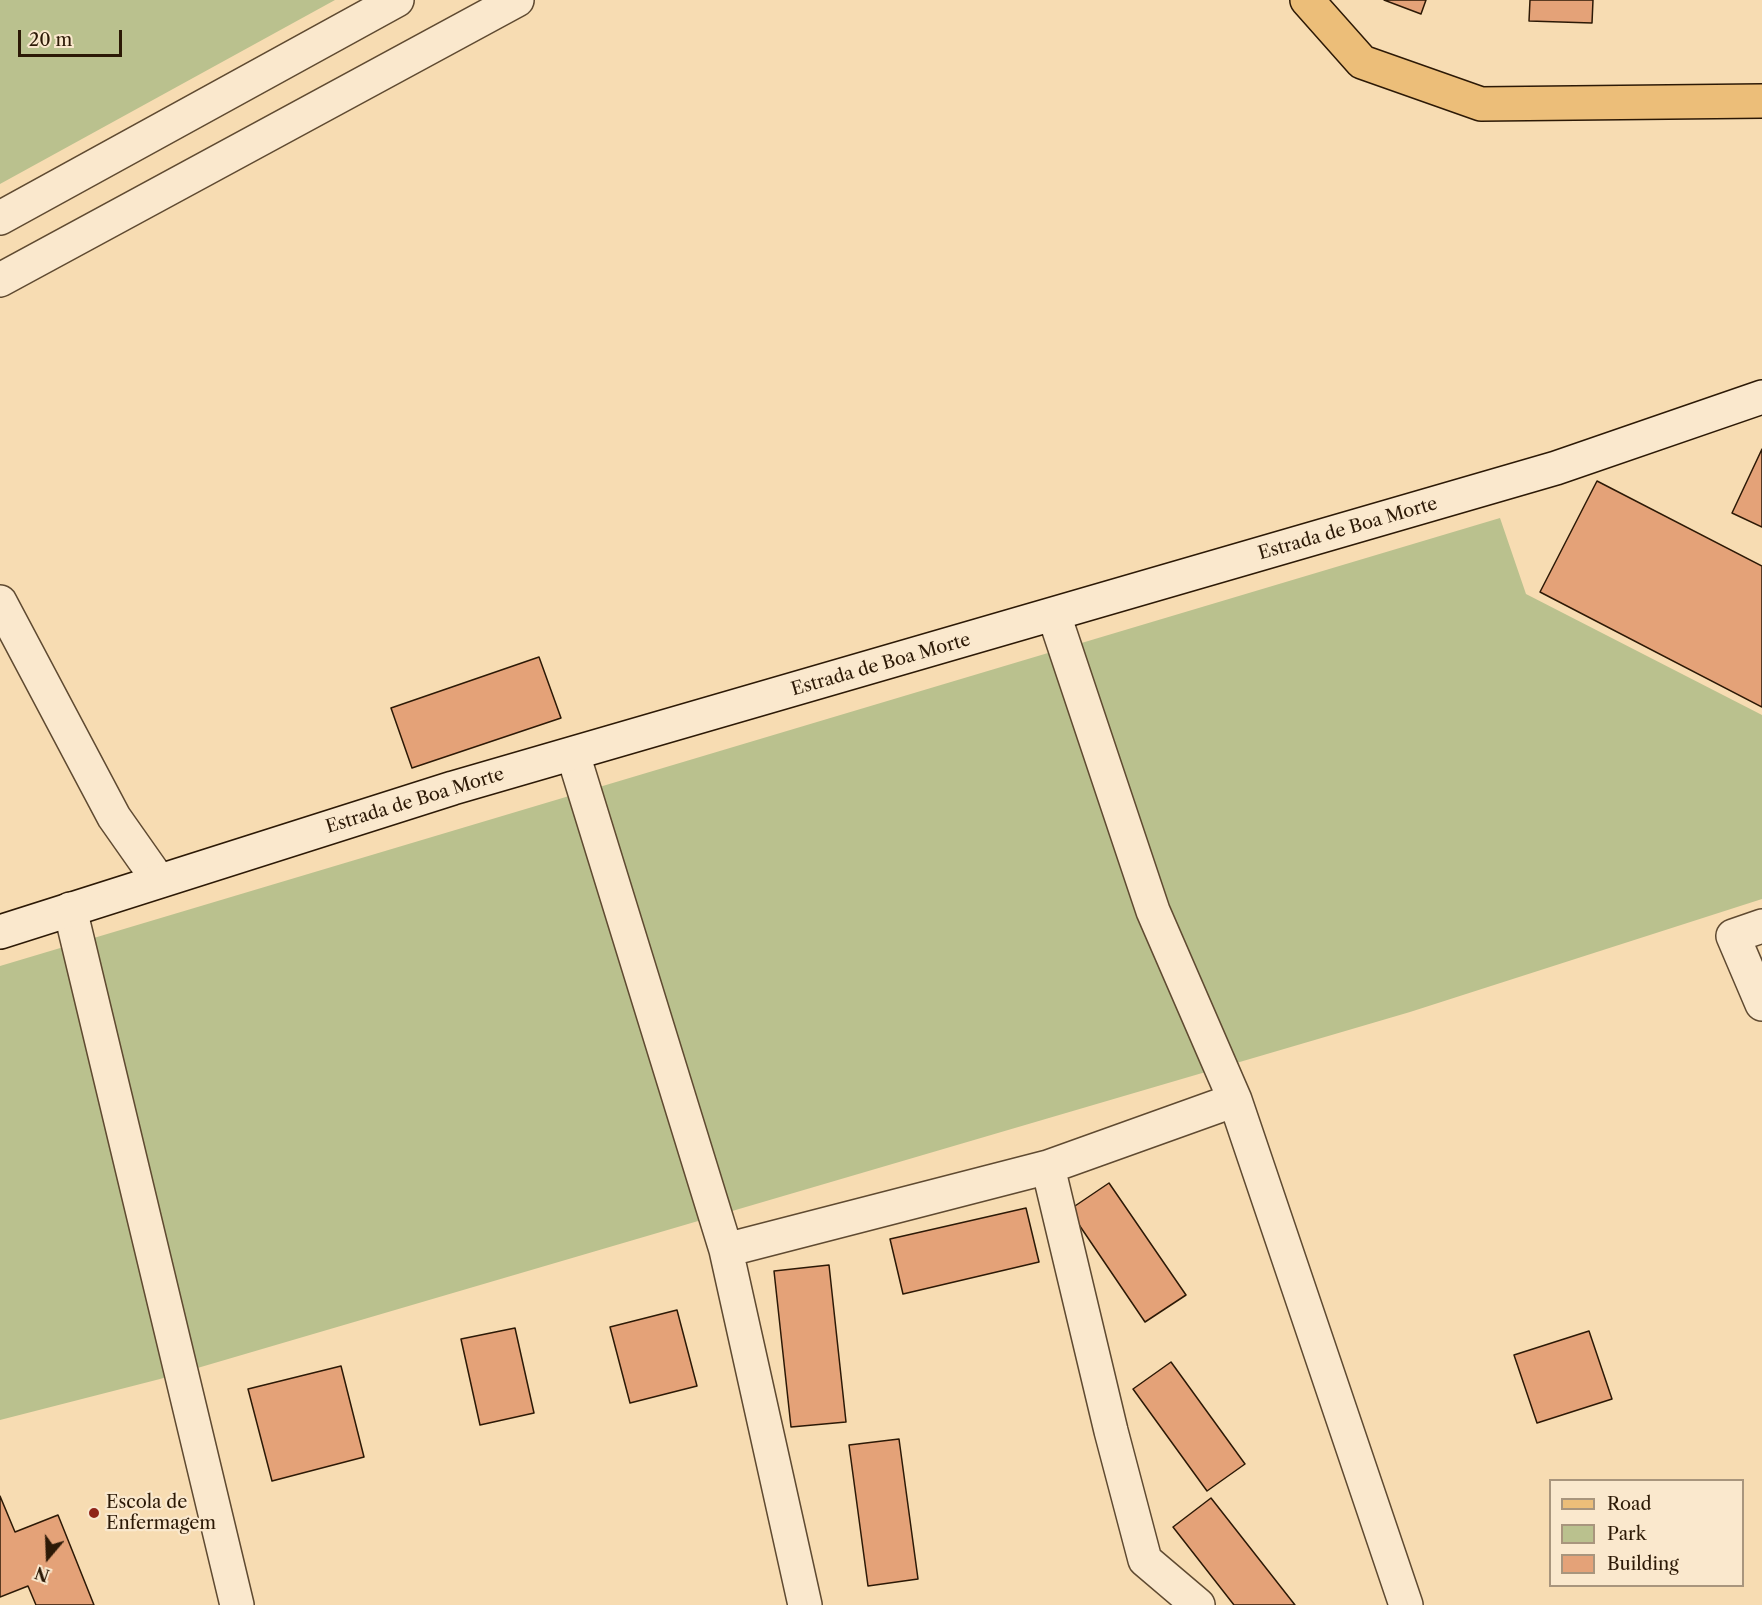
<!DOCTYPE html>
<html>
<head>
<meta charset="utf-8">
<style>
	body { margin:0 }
	#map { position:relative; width:1762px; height:1605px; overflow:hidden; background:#f7dcb2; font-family:"Libre Caslon Text",serif }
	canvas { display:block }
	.legend { position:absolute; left:1549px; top:1479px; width:195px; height:108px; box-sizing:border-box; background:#fae8cd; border:2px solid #a8957d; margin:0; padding:8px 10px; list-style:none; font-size:18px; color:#2c1906 }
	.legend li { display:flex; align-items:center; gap:12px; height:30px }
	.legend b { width:30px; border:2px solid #a8957d }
	.north { position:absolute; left:18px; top:1527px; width:60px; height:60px; -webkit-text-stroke:4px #fae8cd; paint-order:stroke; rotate:199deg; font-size:16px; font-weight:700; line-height:24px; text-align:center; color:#2c1906 }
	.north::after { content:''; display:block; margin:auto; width:21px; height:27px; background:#2c1906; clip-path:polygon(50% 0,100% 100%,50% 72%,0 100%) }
	.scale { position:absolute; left:18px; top:30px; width:104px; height:27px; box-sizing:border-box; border:3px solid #2c1906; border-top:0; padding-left:8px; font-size:18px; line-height:21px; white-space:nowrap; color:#2c1906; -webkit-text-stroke:4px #fae8cd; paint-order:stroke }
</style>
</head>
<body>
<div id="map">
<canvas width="1762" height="1605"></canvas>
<ul class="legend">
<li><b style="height:8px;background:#ecbe79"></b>Road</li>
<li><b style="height:16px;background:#bac18e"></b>Park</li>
<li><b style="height:16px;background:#e4a278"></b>Building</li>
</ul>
<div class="north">N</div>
<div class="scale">20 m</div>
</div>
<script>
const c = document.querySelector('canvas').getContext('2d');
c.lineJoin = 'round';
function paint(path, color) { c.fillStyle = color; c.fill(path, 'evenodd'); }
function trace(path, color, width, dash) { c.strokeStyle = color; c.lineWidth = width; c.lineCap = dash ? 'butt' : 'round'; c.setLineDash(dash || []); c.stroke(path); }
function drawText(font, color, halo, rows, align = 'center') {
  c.font = font + ' "Libre Caslon Text",serif'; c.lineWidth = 4.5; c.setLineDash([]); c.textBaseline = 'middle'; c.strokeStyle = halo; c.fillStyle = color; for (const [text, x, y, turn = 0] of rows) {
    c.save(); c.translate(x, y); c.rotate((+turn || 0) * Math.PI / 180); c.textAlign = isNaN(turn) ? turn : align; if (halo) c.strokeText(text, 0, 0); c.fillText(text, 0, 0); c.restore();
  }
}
paint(new Path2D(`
	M0 0H335L0 184Z
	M1500 518 1526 594 1762 715V899L1410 1012 160 1379 0 1420V966Z`), '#bac18e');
const building = new Path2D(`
	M1384 0H1426L1421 14Z
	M1530 0H1593L1592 23 1529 21Z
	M1762 449V527L1732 513Z
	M1597 481 1762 566V707L1540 592Z
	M539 657 561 718 412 768 391 708Z
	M1109 1183 1186 1295 1145 1322 1069 1210Z
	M1026 1208 1039 1262 903 1294 890 1239Z
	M829 1265 846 1422 791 1427 774 1271Z
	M677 1310 697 1386 630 1403 610 1327Z
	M515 1328 534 1413 480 1425 461 1339Z
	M1589 1331 1612 1399 1537 1423 1514 1355Z
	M1171 1362 1245 1464 1207 1491 1133 1389Z
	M341 1366 364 1457 272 1481 248 1389Z
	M899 1439 918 1579 868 1586 849 1445Z
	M0 1496 15 1532 58 1515 94 1605H36L28 1586 0 1597Z
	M1211 1498 1295 1605H1234L1173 1527Z`);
paint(building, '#e4a278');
trace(building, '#2c1906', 1.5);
const minor = new Path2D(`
	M0 218 397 0
	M0 280 517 0
	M0 602 114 817 159 881
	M1054 615 1153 911 1235 1100 1406 1605
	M573 754 726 1250 805 1605
	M70 909 237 1605
	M1762 926 1733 936 1762 1004
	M1048 1167 1111 1431 1145 1560 1198 1605
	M726 1250 1048 1167 1235 1100`);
const secondary = new Path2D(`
	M0 932 453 788 1556 468 1762 397`);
const primary = new Path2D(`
	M1307 0 1362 62 1481 104 1762 101`);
trace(minor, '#5f4a31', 36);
trace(secondary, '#2c1906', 36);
trace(primary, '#2c1906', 36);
trace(minor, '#fae8cd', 33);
trace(secondary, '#fae8cd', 33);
trace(primary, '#ecbe79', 33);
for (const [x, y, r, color] of [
	[94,1513,6,"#8f2418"]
]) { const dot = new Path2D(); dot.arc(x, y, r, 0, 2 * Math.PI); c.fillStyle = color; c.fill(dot); trace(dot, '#fae8cd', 2); }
drawText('18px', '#2c1906', '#fae8cd', [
	["Estrada de Boa Morte",1348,529,-16],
	["Estrada de Boa Morte",881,665,-16],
	["Estrada de Boa Morte",415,801,-17]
]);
drawText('18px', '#2c1906', '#fae8cd', [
	["Escola de",106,1503],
	["Enfermagem",106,1524]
], 'left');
</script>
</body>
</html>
